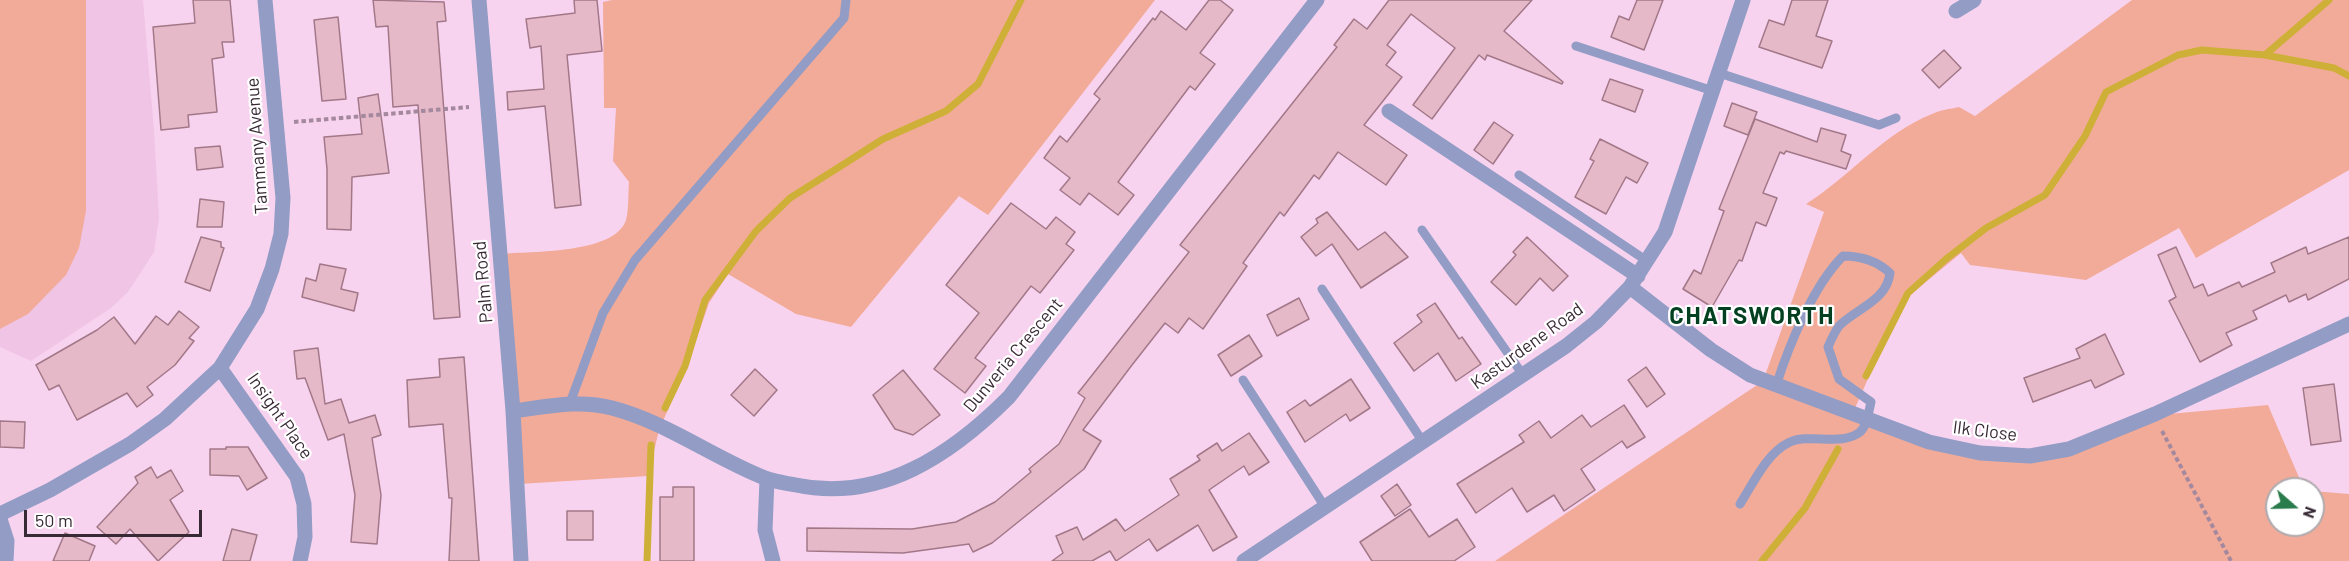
<!DOCTYPE html>
<html>
<head>
<meta charset="utf-8">
<style>
	body { margin:0 }
	#map { position:relative; width:2349px; height:561px; overflow:hidden; background:#f8d3ef; font-family:Barlow,sans-serif }
	canvas { display:block }
	.north { position:absolute; left:2265px; top:477px; width:60px; height:60px; box-sizing:border-box; background:#fff; border:2px solid #afaaae; border-radius:50%; rotate:110deg; font-size:16px; font-weight:700; line-height:24px; text-align:center; color:#382a35 }
	.north::after { content:''; display:block; margin:auto; width:21px; height:27px; background:#2b7c4d; clip-path:polygon(50% 0,100% 100%,50% 72%,0 100%) }
	.scale { position:absolute; left:24px; top:510px; width:178px; height:27px; box-sizing:border-box; border:3px solid #382a35; border-top:0; padding-left:8px; font-size:18px; line-height:21px; white-space:nowrap; color:#382a35; -webkit-text-stroke:4px #fff; paint-order:stroke }
</style>
</head>
<body>
<div id="map">
<canvas width="2349" height="561"></canvas>
<div class="north">N</div>
<div class="scale">50 m</div>
</div>
<script>
const c = document.querySelector('canvas').getContext('2d');
c.lineJoin = 'round';
function paint(path, color) { c.fillStyle = color; c.fill(path, 'evenodd'); }
function trace(path, color, width, dash) { c.strokeStyle = color; c.lineWidth = width; c.lineCap = dash ? 'butt' : 'round'; c.setLineDash(dash || []); c.stroke(path); }
function drawText(font, color, halo, rows, align = 'center') {
  c.font = font + ' Barlow,sans-serif'; c.lineWidth = 4.5; c.setLineDash([]); c.textBaseline = 'middle'; c.strokeStyle = halo; c.fillStyle = color; for (const [text, x, y, turn = 0] of rows) {
    c.save(); c.translate(x, y); c.rotate((+turn || 0) * Math.PI / 180); c.textAlign = isNaN(turn) ? turn : align; if (halo) c.strokeText(text, 0, 0); c.fillText(text, 0, 0); c.restore();
  }
}
paint(new Path2D(`
	M0 0H143L154 130 159 218 154 252 128 292 111 308 31 361 0 347Z`), '#f0c4e5');
paint(new Path2D(`
	M0 0H86V211L79 248 66 275 28 314 0 329Z
	M612 0H1155L988 215 959 196 851 327 796 314 728 274 709 303 686 369 659 430 648 476 519 484 500 254C532 251 615 254 626 220 629 209 628 194 629 182L613 161 616 108H604L603 2Z
	M2132 0H2349V170L2196 258 2179 228 2086 280 1970 265 1961 253 1910 295 1867 381 1852 415 1927 445 2028 459 2158 415 2268 405 2304 489H2277V525H2313V491L2349 494V561H1495L1763 381 1824 212 1806 204C1849 177 1884 133 1932 114 1940 110 1950 109 1959 107L1975 116Z`), '#f2ab99');
trace(new Path2D(`
	M2265 55 2329 0
	M1866 376 1908 293 1946 259 1986 228 2045 195 2085 136 2106 92 2178 55 2202 50 2265 55 2334 68 2349 76
	M665 408 685 366 705 300 756 231 790 198 844 164 883 139 946 111 978 84 1021 0
	M647 561 651 445
	M1762 561 1805 508 1838 449`), '#ceaf38', 7);
const building = new Path2D(`
	M193 0H230L234 42H222L224 57 212 59 217 112 188 115 189 127 161 130 153 27 195 23Z
	M373 0 444 2 446 21 437 22 460 317 434 319 418 105 393 107 388 26 376 27Z
	M574 0H597L602 51 567 55 581 205 555 208 545 106 508 110 507 92 544 89 541 46 530 48 526 19 575 13Z
	M1209 0H1220L1233 10 1200 53 1215 64 1195 90 1190 86 1118 182 1134 195 1118 215 1089 193 1080 205 1060 190 1070 178 1044 158 1060 136 1067 142 1100 99 1094 94 1153 18 1155 20 1161 11 1186 30Z
	M1389 0H1532L1504 31 1563 82 1562 84 1487 55 1485 60 1479 55 1432 119 1413 105 1455 48 1411 14 1387 45 1396 52 1386 65 1402 77 1364 125 1407 155 1386 185 1338 152 1319 179 1314 175 1284 216 1280 212 1243 263 1247 266 1203 329 1189 318 1178 333 1165 323 1132 365 1083 430 1101 441 1084 469 992 543 973 552 969 544 903 553 807 551V528L912 529 956 522 995 502 1031 472 1029 469 1059 444 1085 398 1078 393 1189 252 1180 245 1337 47 1334 45 1354 19 1367 29Z
	M1637 0H1663L1644 50 1611 37 1619 16 1629 20Z
	M1792 0H1828L1816 36 1832 41 1822 68 1759 47 1769 20 1784 25Z
	M338 17 346 99 322 101 314 20Z
	M1944 50 1961 68 1939 88 1922 70Z
	M1610 79 1643 90 1635 112 1602 100Z
	M378 94 389 173 352 177 351 230 327 229V169L324 137 362 134 358 98Z
	M1732 103 1757 112 1748 135 1724 126Z
	M1755 119 1817 142 1821 128 1846 135 1841 151 1851 155 1846 169 1786 151 1784 154 1780 152 1763 193 1777 198 1766 226 1756 222 1742 261 1739 260 1712 307 1683 289 1694 270 1701 274 1724 211 1719 209Z
	M1494 122 1513 135 1493 164 1474 150Z
	M1600 139 1648 163 1637 183 1626 177 1606 214 1575 197 1594 161 1590 159Z
	M220 146 223 167 197 170 195 148Z
	M200 199 224 202 222 227H197Z
	M1011 203 1046 229 1056 217 1075 232 1066 244 1074 250 1040 293 1031 286 1007 317 975 358 986 366 965 393 934 369 979 313 946 285Z
	M1327 212 1358 250 1385 232 1408 257 1361 288 1332 244 1316 256 1301 237 1318 223 1316 219Z
	M201 237 221 242V247L224 248 210 291 185 282Z
	M1527 237 1568 276 1553 291 1540 278 1516 305 1491 282 1516 255 1513 252Z
	M2349 237V279L2308 300 2306 294 2289 302 2286 295 2253 311 2257 319 2226 333 2232 345 2200 362 2169 301 2176 297 2158 255 2176 247 2194 288 2203 284 2208 296 2239 282 2242 287 2275 272 2271 263 2306 247 2308 254Z
	M320 264 346 269 341 289 358 293 354 311 302 297 306 278 316 281Z
	M1299 298 1309 319 1277 336 1267 315Z
	M1435 303 1459 339 1462 337 1481 364 1456 381 1438 353 1414 371 1394 343 1422 322 1417 315Z
	M179 311 199 327 189 338 194 341 175 365 147 387 153 395 137 407 127 393 77 420 59 385 49 390 36 365 97 330 114 317 135 344 156 316 168 325Z
	M2105 334 2124 374 2095 388 2091 380 2033 402 2024 378 2080 358 2076 349Z
	M1249 335 1262 356 1231 376 1218 355Z
	M318 348 325 404 341 399 349 423 375 415 381 435 372 438 381 495 377 544 351 542 355 495 344 434 328 440 305 378 297 379 294 351Z
	M464 357 479 561H449L452 498H449L443 424 409 427 407 380 440 377 439 359Z
	M1646 367 1665 394 1647 407 1628 380Z
	M755 369 777 390 754 416 731 395Z
	M903 370 940 415 913 435 895 429 873 395Z
	M1351 379 1370 408 1350 421 1346 414 1305 442 1287 412 1305 400 1310 406Z
	M2334 384 2341 441 2311 445 2303 388Z
	M1624 405 1645 437 1627 448 1622 441 1581 469 1595 490 1564 511 1554 495 1527 512 1512 488 1476 513 1457 484 1524 442 1519 435 1539 421 1551 438 1582 415 1591 427Z
	M0 421 25 422 24 448 0 447Z
	M1249 433 1269 462 1249 475 1244 466 1209 490 1237 537 1213 551 1198 525 1157 551 1149 539 1116 561 1110 551 1092 561H1052L1063 553 1056 536 1077 527 1083 540 1116 519 1125 531 1179 495 1170 479 1200 460 1197 456 1217 443 1222 451Z
	M226 447H248L267 478 247 490 239 476 210 475V449H226Z
	M151 467 157 478 171 470 183 491 170 500 189 532 158 561 130 529 116 544 97 527 138 483 135 477Z
	M1397 484 1411 505 1395 516 1381 496Z
	M673 487H694V561H660V497H673Z
	M1410 509 1429 537 1457 519 1475 547 1454 561H1372L1360 542Z
	M567 511H593V540H567Z
	M232 529 257 535 250 561H223Z
	M65 533 95 546 89 561H53Z`);
paint(building, '#e6b9c9');
trace(building, '#a27888', 1.5);
trace(new Path2D(`
	M294 122 469 107
	M2162 431 2231 561`), '#a4899e', 4, [4.5, 3]);
trace(new Path2D(`
	M1576 46 1713 91
	M1719 73 1879 125 1896 118
	M1519 175 1647 261
	M1422 230 1523 375
	M1322 289 1423 442
	M1243 380 1325 507
	M570 403 603 313 635 260 844 18 846 0
	M1740 504C1753 484 1766 454 1788 443 1809 432 1841 447 1860 432 1867 426 1869 410 1871 402L1839 379 1828 347C1831 340 1834 333 1839 326 1855 309 1887 301 1890 273 1876 260 1861 256 1843 256 1813 286 1789 345 1776 386`), '#929cc5', 9);
trace(new Path2D(`
	M479 0 513 411 521 561
	M1956 11 1974 0
	M1389 111 1638 276
	M1630 287 1711 350 1750 375 1929 442 1980 453 2030 456 2069 449 2155 414 2349 324
	M220 368 297 477 304 504 305 537 300 561
	M513 411C545 407 580 399 612 408 666 422 714 458 765 478 775 482 786 483 796 485 881 503 952 454 1009 397L1317 0
	M767 479 765 530 773 561
	M0 514 50 490 130 444 165 419 220 368 257 309 272 269 281 234 283 198 265 0
	M0 519 7 541 6 561
	M1244 561 1566 346 1596 322 1630 287 1665 232 1743 0`), '#929cc5', 15);
drawText('18px', '#382a35', '#fff', [
	["Tammany Avenue",257,146,-94],
	["Palm Road",483,282,-95],
	["Kasturdene Road",1527,346,-36],
	["Dunveria Crescent",1013,355,-50],
	["Insight Place",280,416,55],
	["Ilk Close",1985,431,7]
]);
c.letterSpacing = '1.5px';
drawText('bold 24px', '#034021', '#fff', [
	["CHATSWORTH",1752,316]
]);
c.letterSpacing = '0px';
</script>
</body>
</html>
